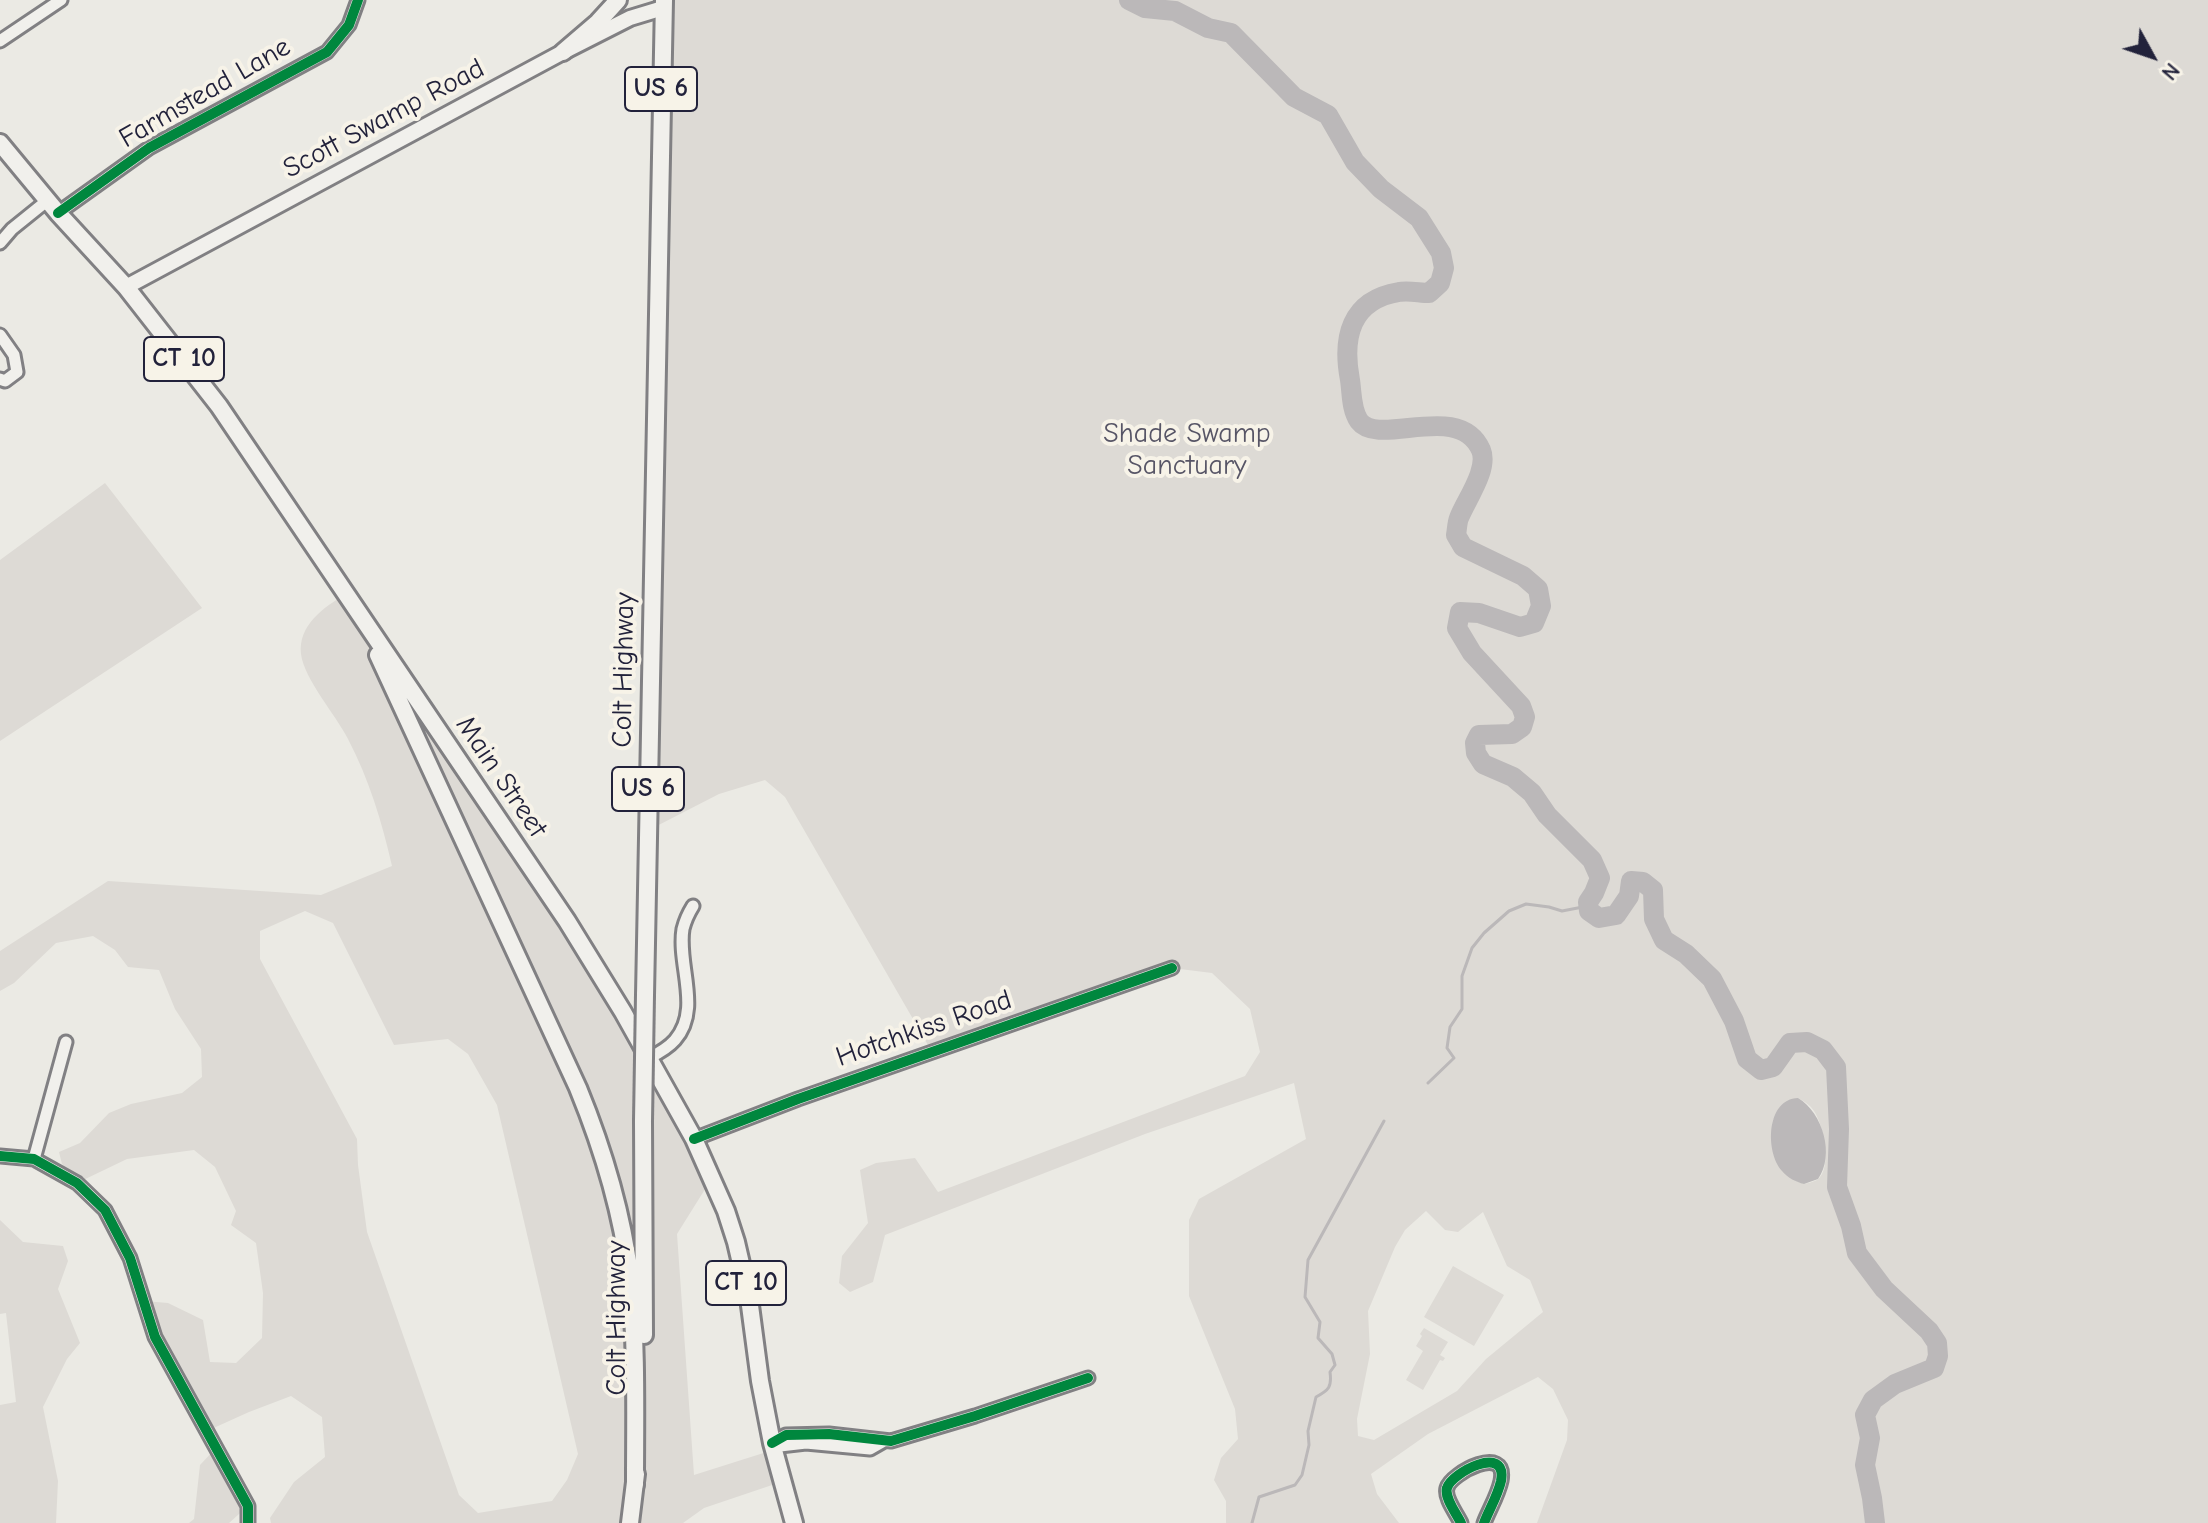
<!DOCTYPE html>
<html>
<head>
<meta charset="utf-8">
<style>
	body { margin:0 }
	#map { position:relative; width:2208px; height:1523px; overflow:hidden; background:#ebeae4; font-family:"Comic Neue",sans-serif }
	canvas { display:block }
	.north { position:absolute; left:2112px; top:16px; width:80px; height:80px; -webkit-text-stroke:6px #f7f3e8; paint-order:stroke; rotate:130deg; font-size:22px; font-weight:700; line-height:32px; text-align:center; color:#22223b }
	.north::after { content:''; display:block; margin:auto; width:28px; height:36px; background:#22223b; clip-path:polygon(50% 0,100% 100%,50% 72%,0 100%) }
</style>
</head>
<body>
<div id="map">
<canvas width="2208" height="1523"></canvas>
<div class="north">N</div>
</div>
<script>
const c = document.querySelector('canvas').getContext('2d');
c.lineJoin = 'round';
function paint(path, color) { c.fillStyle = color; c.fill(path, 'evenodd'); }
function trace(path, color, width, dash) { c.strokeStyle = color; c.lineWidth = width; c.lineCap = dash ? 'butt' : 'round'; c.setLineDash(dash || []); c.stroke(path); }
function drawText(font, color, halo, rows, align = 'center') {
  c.font = font + ' "Comic Neue",sans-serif'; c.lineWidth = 8; c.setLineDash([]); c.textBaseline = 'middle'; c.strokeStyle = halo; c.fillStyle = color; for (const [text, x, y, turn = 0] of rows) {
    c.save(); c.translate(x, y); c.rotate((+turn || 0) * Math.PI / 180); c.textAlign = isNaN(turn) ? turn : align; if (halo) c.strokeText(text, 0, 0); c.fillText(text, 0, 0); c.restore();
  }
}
paint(new Path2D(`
	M664 0H2208V1523H1537L1567 1440 1568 1420 1553 1389 1538 1377 1428 1434 1371 1474 1377 1494 1399 1523H1226V1501L1214 1480 1221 1458 1238 1439 1235 1409 1189 1296V1220L1199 1199 1306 1139 1294 1083 1145 1134 885 1235 873 1282 850 1292 839 1283 842 1256 868 1223 860 1170 876 1163 915 1158 938 1192 1245 1076 1260 1052 1250 1009 1212 973 1172 968 932 1052 785 797 765 780 719 794 647 831ZM1798 1098C1804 1101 1810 1105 1814 1111 1823 1124 1833 1169 1817 1180 1813 1182 1808 1183 1804 1184 1776 1175 1769 1147 1773 1120ZM1426 1211 1445 1230 1458 1232 1483 1212 1507 1266 1530 1280 1543 1312 1486 1359 1457 1391 1374 1440 1358 1436 1357 1419 1370 1354 1368 1311 1395 1247 1405 1230Z
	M105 483 202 608 0 741V560Z
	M346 594 567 921 712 1178 677 1234 694 1475 773 1450 781 1482 704 1508 683 1523H271L270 1518 294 1482 325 1457 322 1417 291 1396 249 1412 207 1431 155 1337 144 1301 168 1303 203 1320 210 1362 236 1363 262 1338 263 1293 256 1243 231 1225 236 1211 215 1167 194 1150 127 1159 77 1183 62 1164 59 1152 80 1143 109 1113 131 1104 182 1093 202 1077 201 1049 175 1009 159 970 128 967 115 950 93 936 56 943 14 983 0 991V951L108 881 321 895 392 866C382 822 369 779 348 739 336 715 304 679 301 654 298 625 324 607 346 594ZM305 911 333 923 394 1045 448 1039 468 1054 497 1105 578 1454 567 1480 552 1501 478 1513 459 1495 367 1232 358 1165 357 1139 260 959V931Z
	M0 1220 23 1242 63 1246 68 1261 58 1289 80 1343 67 1359 43 1407 58 1481 56 1523H0V1405L16 1402 6 1313 0 1314Z
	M1453 1266 1504 1295 1474 1346 1424 1317Z
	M1424 1328 1448 1342 1440 1355 1445 1358 1443 1361 1440 1360 1423 1390 1406 1380 1423 1351 1416 1346 1422 1336 1420 1334Z
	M216 1448 248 1506 229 1523H189L194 1519 200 1465Z`), '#dddad5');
paint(new Path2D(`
	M1798 1098C1823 1113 1835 1155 1818 1179L1804 1184C1796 1182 1788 1178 1782 1171 1765 1152 1766 1099 1798 1098Z`), '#bbb8b9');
trace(new Path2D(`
	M1428 1083 1454 1058 1447 1048 1450 1027 1462 1009V976L1472 948 1484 933 1509 911 1526 904 1549 907 1562 911 1588 906
	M1252 1523 1259 1497 1295 1485 1302 1475 1309 1445 1308 1431 1316 1397C1329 1390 1332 1387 1330 1372L1335 1365 1332 1354 1318 1338 1320 1322 1305 1297 1308 1260 1384 1121`), '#bbb8b9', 3);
trace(new Path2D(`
	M1129 0 1145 8 1175 11 1208 28 1231 33 1294 97 1328 115 1355 162 1381 189 1419 218 1441 253 1444 268 1440 283 1429 293C1420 293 1408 290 1399 292 1350 300 1342 338 1350 380 1352 393 1351 409 1359 421 1379 448 1459 400 1481 450 1489 469 1466 500 1459 518 1457 523 1457 530 1456 535L1463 547 1523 576 1538 589 1541 606 1534 623 1520 627 1479 613 1460 612 1457 628 1472 653 1521 706 1525 717 1522 727 1512 734 1479 735 1475 743 1476 753 1483 764 1513 777 1532 793 1547 815 1592 860 1600 878 1594 893 1588 902 1589 911 1599 918 1616 915 1629 896 1631 881 1643 882 1653 890 1654 919 1664 940 1686 954 1712 979 1734 1021 1747 1059 1761 1070 1773 1067 1790 1043 1807 1042 1823 1050 1836 1067 1839 1129 1837 1187 1851 1226 1857 1253 1884 1289 1929 1331 1937 1343 1938 1356 1934 1368 1895 1384 1873 1400 1865 1415 1870 1438 1865 1465 1872 1498 1875 1523`), '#bbb8b9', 20);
const minor = new Path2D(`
	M0 41 61 0
	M58 213 149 148 327 52 349 25 358 0
	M0 243 12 229 48 200
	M0 335 14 355 17 372 5 381 0 379
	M649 1058C659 1053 668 1048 675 1040 702 1009 677 965 683 929 685 921 688 914 693 906
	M694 1139 798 1099 1172 968
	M0 1156 34 1159 77 1183 105 1210 130 1258 155 1337 248 1506V1523
	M34 1159 66 1042
	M772 1443 786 1435 829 1434 891 1441 975 1416 1088 1378
	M772 1443 780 1446 806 1443 870 1449 884 1441
	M1461 1523C1457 1514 1444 1498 1447 1488 1451 1473 1508 1443 1501 1481 1498 1495 1489 1510 1484 1523`);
const major = new Path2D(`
	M126 287 563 52 630 18 663 8`);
const highway = new Path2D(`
	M563 52 598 22 618 0
	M0 143 58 213 126 287 219 406 567 921 623 1012 694 1139 726 1211 736 1242 749 1298 760 1381 772 1443 794 1523
	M378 655 578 1088C603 1149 622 1212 630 1277 637 1346 635 1416 635 1485
	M645 995 664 0
	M643 1121 644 1335
	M630 1523 636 1474`);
trace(minor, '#818083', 17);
trace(major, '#818083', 20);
trace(highway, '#818083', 22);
trace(minor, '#f1f0ec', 11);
trace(major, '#f1f0ec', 14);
trace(highway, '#f1f0ec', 16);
const highwayBridge = new Path2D(`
	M643 1121 645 995`);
trace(highwayBridge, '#818083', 22, []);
trace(highwayBridge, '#f1f0ec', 16);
trace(new Path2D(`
	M58 213 149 148 327 52 349 25 358 0
	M694 1139 798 1099 1172 968
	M0 1156 34 1159 77 1183 105 1210 130 1258 155 1337 248 1506V1523
	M772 1443 786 1435 829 1434 891 1441 975 1416 1088 1378
	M1461 1523C1457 1514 1444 1498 1447 1488 1451 1473 1508 1443 1501 1481 1498 1495 1489 1510 1484 1523`), '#00873e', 10);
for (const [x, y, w] of [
	[661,89,72],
	[184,359,80],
	[648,789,72],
	[746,1283,80]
]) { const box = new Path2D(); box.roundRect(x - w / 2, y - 22, w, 44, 6); c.fillStyle = '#f7f3e8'; c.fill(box); trace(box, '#22223b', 2); }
drawText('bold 26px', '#22223b', null, [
	["US 6",661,89],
	["CT 10",184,359],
	["US 6",648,789],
	["CT 10",746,1283]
]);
drawText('28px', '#22223b', '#f7f3e8', [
	["Farmstead Lane",205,93,-30],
	["Scott Swamp Road",384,119,-28],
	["Colt Highway",624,670,-89],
	["Main Street",501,777,56],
	["Hotchkiss Road",924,1029,-19],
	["Colt Highway",617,1318,-90]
]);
drawText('28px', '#575566', '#f7f3e8', [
	["Shade Swamp",1187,434],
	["Sanctuary",1187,466]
]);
</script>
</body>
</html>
